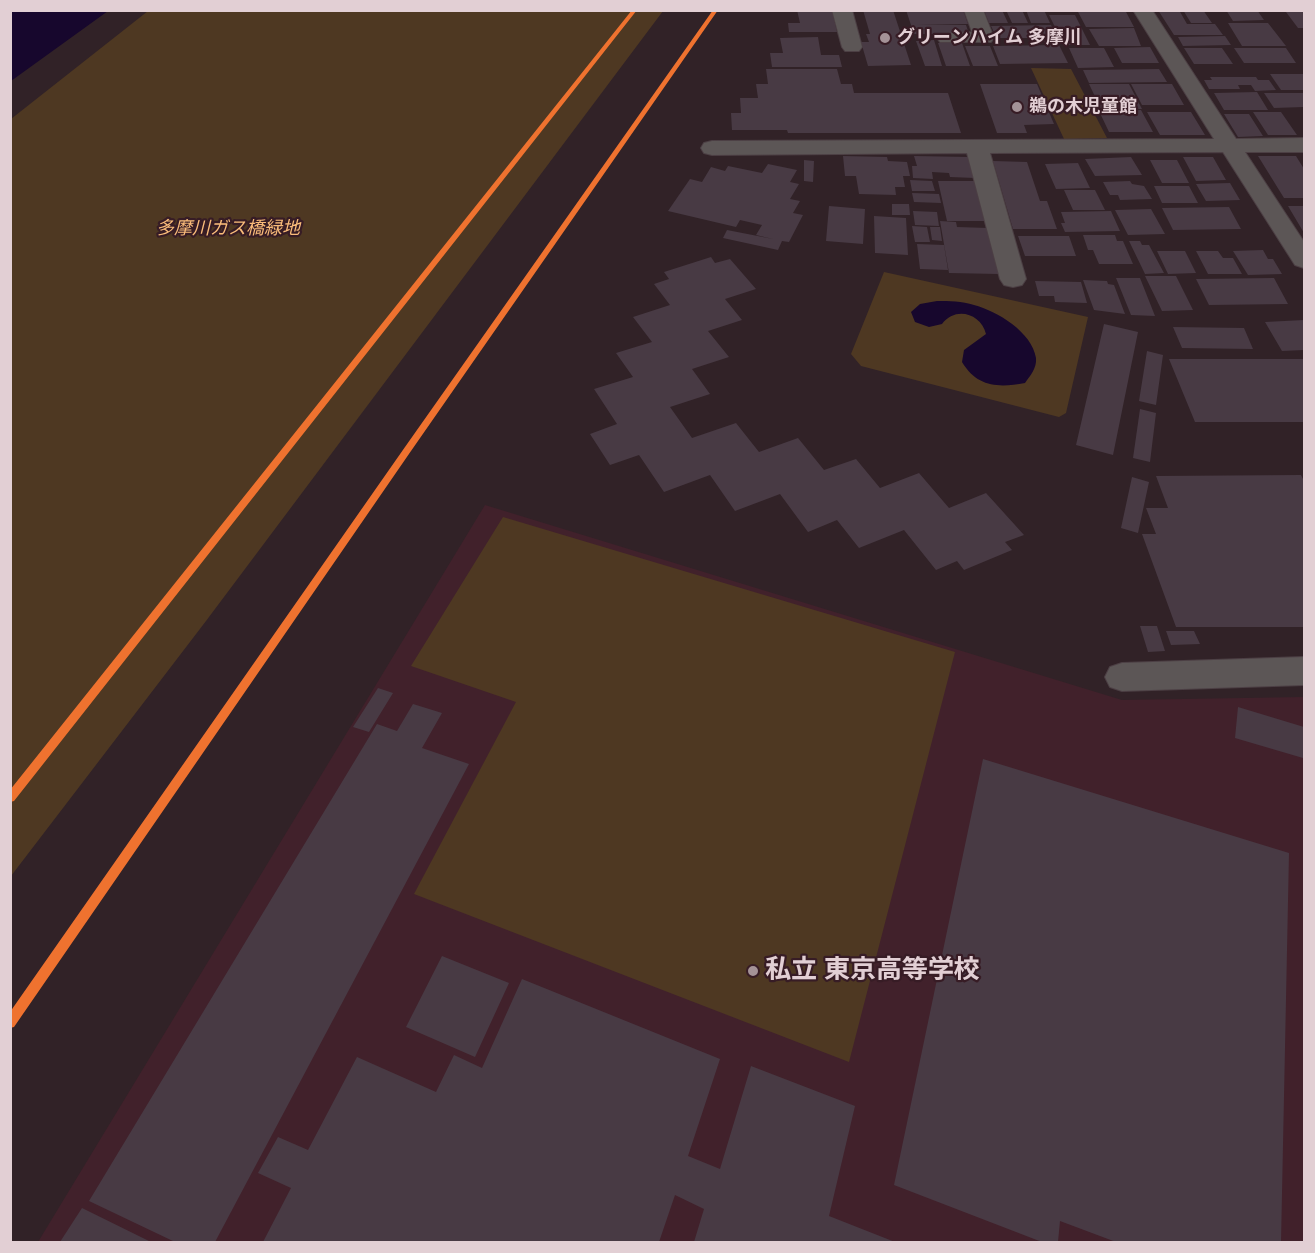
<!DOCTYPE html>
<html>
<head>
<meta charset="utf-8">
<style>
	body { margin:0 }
	#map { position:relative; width:1315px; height:1253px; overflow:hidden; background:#312227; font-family:"Noto Serif",serif }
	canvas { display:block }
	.frame { position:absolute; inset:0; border:12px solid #e2cfd4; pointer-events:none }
</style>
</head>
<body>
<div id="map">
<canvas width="1315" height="1253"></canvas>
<div class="frame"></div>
</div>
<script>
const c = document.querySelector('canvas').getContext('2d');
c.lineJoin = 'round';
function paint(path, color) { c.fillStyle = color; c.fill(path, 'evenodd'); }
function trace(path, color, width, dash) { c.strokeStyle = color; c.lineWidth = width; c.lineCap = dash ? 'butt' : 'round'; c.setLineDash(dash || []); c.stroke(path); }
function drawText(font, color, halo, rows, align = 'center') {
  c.font = font + ' "Noto Serif","Noto Sans JP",serif'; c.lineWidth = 4.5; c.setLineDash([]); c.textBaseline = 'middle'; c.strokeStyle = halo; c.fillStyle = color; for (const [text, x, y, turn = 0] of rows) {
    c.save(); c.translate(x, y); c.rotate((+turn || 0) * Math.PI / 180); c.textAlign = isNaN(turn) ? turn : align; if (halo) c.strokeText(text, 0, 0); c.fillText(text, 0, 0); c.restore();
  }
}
paint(new Path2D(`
	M485 505 1122 700 1304 697V1242H38Z`), '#41212b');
paint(new Path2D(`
	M148 11H663L206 621 11 876V119Z
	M1031 68 1071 69 1107 138 1064 139Z
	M884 272 1088 317 1066 413 1059 417 861 366 851 354Z
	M503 517 955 652 849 1062 414 894 516 702 411 666Z`), '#4e3822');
paint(new Path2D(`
	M11 10H108V11L11 81Z
	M937 301C949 301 962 301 974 305 997 311 1032 332 1036 358 1037 368 1030 376 1025 383 998 388 977 387 962 362L964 350 986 334C981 313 955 306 942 324L929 327 915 322 911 312 920 304Z`), '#17072d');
paint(new Path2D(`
	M797 10H832L837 32H789L788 23H800Z
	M863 10H893L911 65 868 66 861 42H869L866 34H870Z
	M906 10H963L968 24 917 25H966L969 34H914Z
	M984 10H1002L1008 23H989Z
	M1006 10H1022L1028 23H1012Z
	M1026 10H1044L1050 23H1031Z
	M1077 10H1125L1134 27H1086Z
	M1158 10H1179L1187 24H1215L1223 35H1174Z
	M1183 10H1203L1212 23H1191Z
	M1226 10H1257L1264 20 1233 21Z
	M1286 12H1304V28H1298Z
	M1049 15H1075L1090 45H1064Z
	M1228 23H1268L1286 46H1242Z
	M1051 25 1059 42H1035L1033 38H997L991 26Z
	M1134 28 1141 46H1099L1089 29Z
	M1225 36 1231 45 1183 46 1178 37Z
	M818 37 821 55H839L842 67H772L770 53H783L780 38Z
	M934 40 942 66H925L916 41Z
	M938 43H962L970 66H946Z
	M1059 45 1068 63 1000 64 993 46Z
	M965 46H990L998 66H973Z
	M1150 47 1159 63H1122L1114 48Z
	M1069 48H1104L1114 67 1078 68Z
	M1184 48H1222L1233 64H1194Z
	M1234 48H1286L1296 63H1244Z
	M766 69H837L841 84H852L854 93H948L961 133H788L787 130H732L731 113H741L740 98H758L756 84H768Z
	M1159 69 1167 82 1089 83 1083 70Z
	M1270 74H1304V90H1281Z
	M1210 77H1256L1258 80H1269L1276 90 1255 91 1251 85H1238L1240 89H1209L1204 80H1212Z
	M980 84H1037L1054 124 1024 125 1027 133H997Z
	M1089 84H1129L1142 109H1101Z
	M1131 84H1172L1184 105H1142Z
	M1257 92 1268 110H1224L1214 93Z
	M1264 93H1304V107L1274 108Z
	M1141 110 1153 132H1109L1099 111Z
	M1147 112H1191L1205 135H1160Z
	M1253 112H1281L1297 135H1268Z
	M1224 114H1249L1263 136 1238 137Z
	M843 156 887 157 888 161 907 162 910 176H903L905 187H895L896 195 859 194 856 176H845Z
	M914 156 970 157 975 178 950 177 949 173 932 172 933 179 913 178 912 166H917Z
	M1258 156H1296L1304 169V198H1284Z
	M1131 157 1142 175 1095 176 1085 159Z
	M1183 157H1213L1226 180 1196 181Z
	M804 160 814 161 813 182 804 181Z
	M1150 160H1177L1189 183H1162Z
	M993 161 1027 162 1040 201H1047L1057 229H1013Z
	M1078 163 1090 188 1056 189 1045 164Z
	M768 164 797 170 790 182 799 184 790 199 800 201 793 213 803 215 789 242 782 241 778 250 723 238 727 230 773 239 756 235 762 225 740 220 736 227 668 211 690 179 702 182 711 167 725 171 728 166 762 173Z
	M910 180 932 181 935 191H912Z
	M938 181H975L986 221H947Z
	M1130 181 1132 184 1144 186 1152 199 1120 200 1118 195H1110L1103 182Z
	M1230 183 1240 200 1206 201 1196 184Z
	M1154 186H1189L1198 203H1162Z
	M1064 190H1095L1105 210H1073Z
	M912 193 939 194 941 203 914 202Z
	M892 204H909L910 215H892Z
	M829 206 865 209 863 244 826 241Z
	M1288 206H1304V233Z
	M1229 207 1241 229 1173 230 1162 208Z
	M1151 209 1165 234 1128 235 1115 210Z
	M913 211 937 212 939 226 915 225Z
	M1111 211 1120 231 1065 232 1061 223H1065L1061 212Z
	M874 216 906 218 908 255 875 253Z
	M940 221 956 222 957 227 988 228 999 274 949 273Z
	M912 226 927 227 930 242H915Z
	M930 227H940L942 241 932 240Z
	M1083 235H1115L1117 241H1123L1133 264H1099L1093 250H1088Z
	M1018 236H1069L1076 256H1025Z
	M1129 241H1140L1142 245H1149L1164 273 1145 274Z
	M917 244 944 245 948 270 920 269Z
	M1263 250 1268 259H1273L1282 274 1248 275 1233 251Z
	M1157 251H1185L1196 273 1168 274Z
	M1196 251H1218L1223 258H1233L1242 274H1208Z
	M711 257 715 263 730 259 756 289 725 299 742 320 708 331 729 357 692 369 710 394 670 407 692 438 736 423 759 452 798 438 824 470 856 459 880 488 919 473 949 508 986 493 1024 535 1005 542 1012 550 964 570 957 561 936 570 904 530 859 548 837 520 808 532 780 494 735 511 710 475 664 492 639 455 610 465 590 434 617 424 594 389 633 377 616 353 652 342 633 317 670 305 654 284 669 279 664 272Z
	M1145 276H1176L1193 310 1162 311Z
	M1116 278H1140L1155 316 1131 315Z
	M1274 278 1288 304 1209 305 1196 279Z
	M1083 280 1107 281 1108 284 1114 285 1125 314 1094 310Z
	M1035 281 1081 282 1087 303 1055 302 1054 296H1039Z
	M1304 320V350L1282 351 1265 322Z
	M1104 324 1138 332 1113 455 1076 445Z
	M1173 327 1244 328 1253 349 1182 348Z
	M1147 351 1163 355 1156 405 1139 401Z
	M1169 359H1304V422H1195Z
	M1140 409 1156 413 1150 462 1133 458Z
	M1301 475 1304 481V627H1176L1142 534H1156L1146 508H1168L1156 476Z
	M1132 477 1149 482 1138 533 1121 528Z
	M1140 626H1157L1165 651 1148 652Z
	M1166 631H1194L1200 644 1171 645Z
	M378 688 393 693 369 732 353 727Z
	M413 704 442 713 422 748 469 764 215 1242H175L89 1201 377 724 397 731Z
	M1238 707 1304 727 1303 758 1235 738Z
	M983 759 1289 853 1281 1242H1116L1060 1221 1058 1242H1042L894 1185Z
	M442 956 509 983 475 1057 406 1027Z
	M522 979 720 1059 688 1156 720 1169 751 1066 855 1106 829 1216 895 1242H694L704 1209 675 1195 659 1242H263L291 1188 258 1173 278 1137 308 1150 357 1057 436 1092 454 1055 482 1068Z
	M82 1208 151 1242H60Z`), '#483a44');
const minor = new Path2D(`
	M832 10H852L862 47 859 51H845L842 47Z
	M964 10H983L994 38 991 42H940L937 38 940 34 972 32Z
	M1133 10H1152L1236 139 1304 138V152H1245L1304 242V268L1295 265 1223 152 990 153 1026 279 1022 285 1013 287 1004 285 1000 279 967 153 712 155 704 153 701 148 704 143 712 141 1214 139Z
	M1304 657V685L1122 691 1110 687 1105 677 1110 667 1122 663Z`);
trace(minor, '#4c3f44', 2);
paint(minor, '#5c5656');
paint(new Path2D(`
	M632 10H637L14 801 10 802V790Z
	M713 10H718L411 451 14 1027 10 1028V1012L405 447Z`), '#ef722f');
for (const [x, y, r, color] of [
	[885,38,6,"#a49297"],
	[1017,107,6,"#a49297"],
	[753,971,6,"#a49297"]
]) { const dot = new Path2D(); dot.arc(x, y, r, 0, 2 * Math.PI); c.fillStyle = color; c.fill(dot); trace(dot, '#371c25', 2); }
drawText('bold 18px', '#e2cfd4', '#371c25', [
	["グリーンハイム 多摩川",897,38],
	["鵜の木児童館",1029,107]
], 'left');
drawText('italic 18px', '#fabc7a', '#371c25', [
	["多摩川ガス橋緑地",228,229]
]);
drawText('bold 26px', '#e2cfd4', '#371c25', [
	["私立 東京高等学校",765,971]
], 'left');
</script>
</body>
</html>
